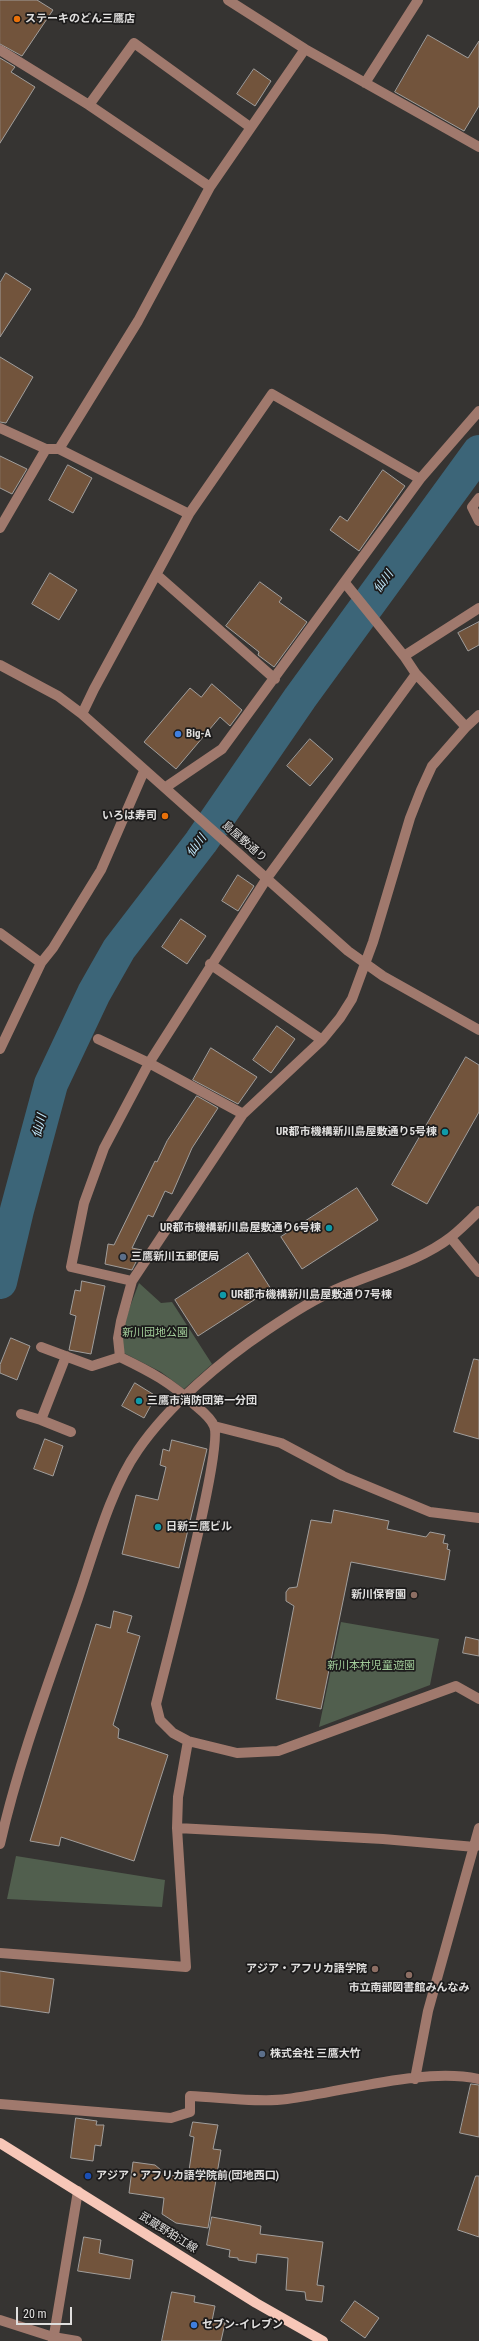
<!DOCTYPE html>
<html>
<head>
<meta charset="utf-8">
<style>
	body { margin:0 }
	#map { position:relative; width:479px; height:2341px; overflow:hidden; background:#363432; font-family:"Roboto Condensed",sans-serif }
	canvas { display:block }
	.scale { position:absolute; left:16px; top:2307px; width:56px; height:18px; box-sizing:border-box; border:2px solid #e0dfde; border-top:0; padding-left:5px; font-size:12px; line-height:14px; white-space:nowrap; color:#e0dfde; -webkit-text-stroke:3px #1c1b1b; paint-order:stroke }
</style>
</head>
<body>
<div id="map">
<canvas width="479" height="2341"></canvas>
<div class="scale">20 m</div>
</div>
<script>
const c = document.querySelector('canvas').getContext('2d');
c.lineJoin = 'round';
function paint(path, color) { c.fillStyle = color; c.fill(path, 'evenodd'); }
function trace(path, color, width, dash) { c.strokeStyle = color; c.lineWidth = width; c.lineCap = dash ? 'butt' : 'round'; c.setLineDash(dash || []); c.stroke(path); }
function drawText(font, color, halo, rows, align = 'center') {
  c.font = font + ' "Roboto Condensed","Noto Sans JP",sans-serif'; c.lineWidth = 3.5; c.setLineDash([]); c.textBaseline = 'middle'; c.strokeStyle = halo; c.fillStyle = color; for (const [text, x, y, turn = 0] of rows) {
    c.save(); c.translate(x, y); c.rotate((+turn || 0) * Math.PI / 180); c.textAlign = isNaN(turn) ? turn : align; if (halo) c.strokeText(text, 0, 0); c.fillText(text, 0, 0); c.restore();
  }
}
paint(new Path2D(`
	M139 1283 161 1303 172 1302 212 1364 184 1389 161 1372 122 1352C121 1326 130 1307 139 1283Z
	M341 1622 439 1639 430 1685 319 1727Z
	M16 1856 165 1880 162 1907 7 1899Z`), '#515f4e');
trace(new Path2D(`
	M0 1282 17 1210 51 1084 94 993 119 949 201 842 300 698 479 452`), '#3c6578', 34);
const building = new Path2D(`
	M0 0H37L53 10 22 56 0 44Z
	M428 35 468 58 479 41V106L464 131 395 92Z
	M0 58 15 67 11 72 35 87 0 143Z
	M254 69 271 81 255 106 237 94Z
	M6 273 31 289 0 337V283Z
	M0 357 33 377 6 423 0 422Z
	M0 456 27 469 12 494 0 488Z
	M68 465 92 478 73 513 49 500Z
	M383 470 405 486 359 551 330 530 340 516 347 521Z
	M50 573 77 590 59 620 32 604Z
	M260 582 282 598 279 602 307 622 274 667 258 655 259 652 226 626Z
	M479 622V645L468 651 458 633Z
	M212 684 242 710 230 726 220 717 176 769 144 742 190 688 201 697Z
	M310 739 333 759 310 786 287 766Z
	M238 875 254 886 238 911 222 901Z
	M181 919 206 936 187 964 162 947Z
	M277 1026 295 1039 271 1073 253 1060Z
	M211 1048 257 1077 238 1104 193 1080Z
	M466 1057 479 1065V1112L427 1204 392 1185Z
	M197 1096 218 1108 192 1148 172 1194 165 1191 153 1217 148 1215 132 1248 142 1250 132 1270 105 1264 108 1244 114 1245 155 1161 157 1162 167 1141Z
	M357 1188 378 1220 302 1269 281 1237Z
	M248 1253 271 1289 198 1336 175 1300Z
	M82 1281 105 1286 91 1354 69 1350 76 1316 70 1314 75 1290 80 1291Z
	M11 1338 30 1346 17 1380 0 1373V1365Z
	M474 1359 479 1360V1439L454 1432Z
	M135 1383 156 1396 144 1418 122 1406Z
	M45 1439 63 1446 53 1476 34 1469Z
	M172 1440 207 1449 179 1568 122 1554 136 1495 158 1500 166 1467 160 1465 163 1449 169 1451Z
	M334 1510 389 1521 387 1529 426 1537 430 1532 445 1535 443 1543 448 1544 447 1549 450 1550 445 1580 351 1562 321 1709 276 1699 294 1606 286 1601V1592L289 1588 297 1587 311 1520 331 1523Z
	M114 1611 132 1616 127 1632 140 1636 113 1725 119 1729 118 1738 168 1755 134 1861 61 1837 59 1846 30 1841 96 1624 110 1628Z
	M466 1637 479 1640V1656L463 1653Z
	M0 1971 54 1979 49 2013 0 2006Z
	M471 2084 479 2085V2137L460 2133Z
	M76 2118 97 2121 96 2125H104L101 2146 95 2145 93 2161 71 2158Z
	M193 2122 218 2125 213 2149 221 2150 208 2228 176 2223 162 2214 164 2198 129 2193 133 2162 155 2165 167 2175 188 2177 194 2137 190 2136Z
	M476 2176H479V2237L458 2230Z
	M212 2217 261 2226 260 2234 323 2242 317 2285 324 2286 322 2302 306 2300 305 2292 286 2290 288 2258 257 2254 256 2263 238 2260V2258L229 2257 230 2250 207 2245Z
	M84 2237 101 2240 99 2253 133 2260 130 2279 78 2271Z
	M172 2292 195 2296 194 2302 215 2306 212 2321 225 2323 221 2341H162Z
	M355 2301 379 2318 365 2338 341 2321Z`);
paint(building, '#72543c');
trace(building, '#a19e9c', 1);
trace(new Path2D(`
	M228 0 305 49 479 147
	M0 50 89 105 210 187
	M365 83 418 0
	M89 105 134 43 250 127
	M0 428 46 449H59L189 514 94 689 82 714
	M59 449 138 321 210 187 305 49
	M479 498 472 507 479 521
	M189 514 272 394 420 479
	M0 528 46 449
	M157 575 275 679
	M345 583 404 656 416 674 466 727
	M404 656 479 608
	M0 665 58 696 82 714 348 951 383 976 479 1030
	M479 715 466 727 432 766 421 790 410 818 373 942 352 999 340 1018 322 1040 243 1114 132 1281 121 1321 118 1338 120 1357C151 1372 170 1382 196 1406 202 1411 211 1418 214 1426 224 1448 165 1666 156 1704L160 1720 173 1733 188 1741 237 1753 278 1751 456 1686 479 1699
	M166 787 222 749 420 479 479 411
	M0 933 41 963
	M210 964 322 1040
	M98 1039 149 1063 243 1114
	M0 1049 41 963 53 948 101 870 144 771
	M451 1238 479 1272
	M132 1281 71 1267 84 1203 104 1148 149 1063 267 878 416 674
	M41 1347 92 1366 120 1357
	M66 1356 41 1420 71 1432
	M21 1414 41 1420
	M214 1426 281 1443 343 1476 430 1512 479 1518
	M177 1828 383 1839 475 1847
	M0 1844C19 1760 50 1679 78 1598 94 1552 110 1490 138 1450 169 1405 222 1360 267 1330 291 1314 317 1297 344 1286 379 1271 420 1261 451 1237 461 1229 470 1220 479 1211
	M0 1953 186 1967 177 1828 178 1797 188 1741
	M415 2079 428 2011 479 1828
	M0 2104 171 2118 190 2112V2096C219 2097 260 2103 287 2099 344 2092 424 2067 479 2079
	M0 2320 53 2337 77 2341
	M53 2341 78 2191`), '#a0796d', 10);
trace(new Path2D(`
	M0 2143 256 2303 323 2341`), '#f7c7b8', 10);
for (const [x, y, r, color] of [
	[17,19,4,"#e8710a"],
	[178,734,4,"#3f7fe0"],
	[165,816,4,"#e8710a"],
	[445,1132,4,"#0f9aa8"],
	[329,1228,4,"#0f9aa8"],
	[123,1257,4,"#5c6f8a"],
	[223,1295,4,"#0f9aa8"],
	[139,1401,4,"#0f9aa8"],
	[158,1527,4,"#0f9aa8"],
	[414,1595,4,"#8d6e63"],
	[375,1969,4,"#8d6e63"],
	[409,1975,4,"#8d6e63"],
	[262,2054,4,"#5c6f8a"],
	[88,2176,4,"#1a4fb4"],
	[194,2325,4,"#3f7fe0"]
]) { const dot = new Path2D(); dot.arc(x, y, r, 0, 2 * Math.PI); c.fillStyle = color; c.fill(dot); trace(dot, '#1c1b1b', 1.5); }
drawText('bold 11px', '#e0dfde', '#1c1b1b', [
	["ステーキのどん三鷹店",25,19],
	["Big-A",186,734],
	["いろは寿司",157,816,"right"],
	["UR都市機構新川島屋敷通り5号棟",437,1132,"right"],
	["UR都市機構新川島屋敷通り6号棟",321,1228,"right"],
	["三鷹新川五郵便局",131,1257],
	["UR都市機構新川島屋敷通り7号棟",231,1295],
	["三鷹市消防団第一分団",147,1401],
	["日新三鷹ビル",166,1527],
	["新川保育園",406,1595,"right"],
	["アジア・アフリカ語学院",367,1969,"right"],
	["市立南部図書館みんなみ",409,1988,"center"],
	["株式会社 三鷹大竹",270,2054],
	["アジア・アフリカ語学院前(団地西口)",96,2176],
	["セブン-イレブン",202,2325]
], 'left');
drawText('11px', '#e0dfde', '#1c1b1b', [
	["島屋敷通り",244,842,41],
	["武蔵野狛江線",168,2233,32]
]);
drawText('11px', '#a2cd9a', '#1c1b1b', [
	["新川団地公園",155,1333],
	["新川本村児童遊園",371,1666]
]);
drawText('italic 12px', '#c1eafe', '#1c1b1b', [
	["仙川",384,582,-54],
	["仙川",197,846,-54],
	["仙川",40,1126,-76]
]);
</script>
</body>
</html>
